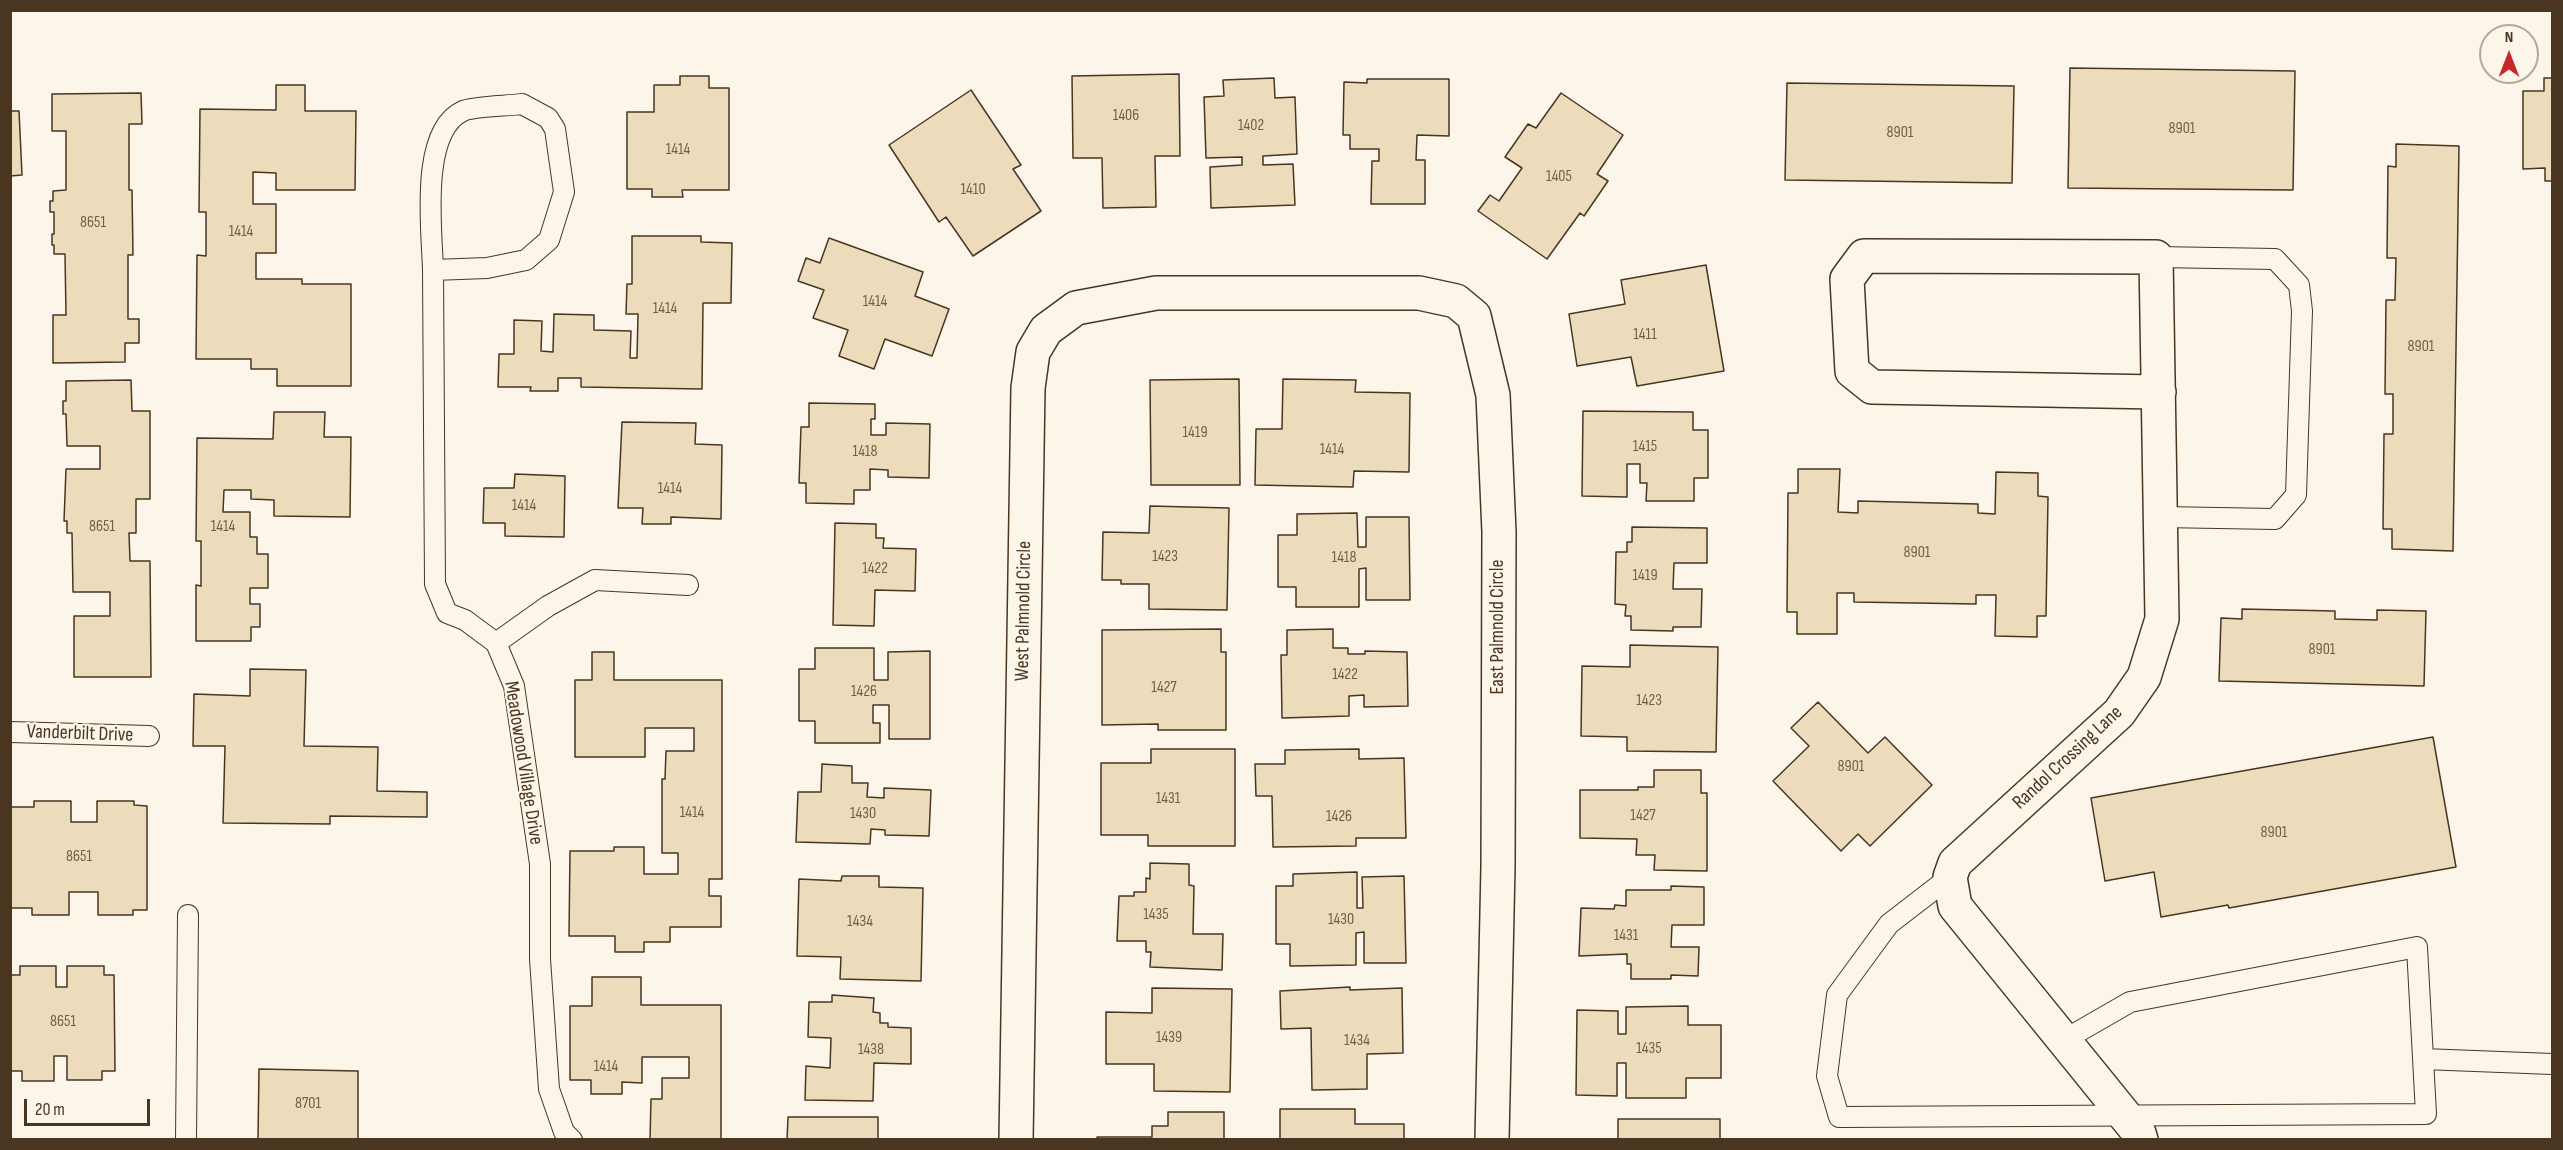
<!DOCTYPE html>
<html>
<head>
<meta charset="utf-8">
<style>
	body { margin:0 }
	#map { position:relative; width:2563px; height:1150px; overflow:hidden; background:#fbf6e9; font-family:"Sofia Sans Condensed",sans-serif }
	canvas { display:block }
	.frame { position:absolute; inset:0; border:12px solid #4a3520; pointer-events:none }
	.north { position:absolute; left:2479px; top:24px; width:60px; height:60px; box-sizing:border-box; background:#fbf6e9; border:2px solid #b4a999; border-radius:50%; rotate:0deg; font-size:16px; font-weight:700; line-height:24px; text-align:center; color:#4a3520 }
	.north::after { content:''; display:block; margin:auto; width:21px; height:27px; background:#c62828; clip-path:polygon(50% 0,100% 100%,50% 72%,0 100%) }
	.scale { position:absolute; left:24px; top:1099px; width:126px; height:27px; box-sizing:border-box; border:3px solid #4a3520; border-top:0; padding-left:8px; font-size:18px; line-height:21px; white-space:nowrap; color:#4a3520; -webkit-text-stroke:4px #fbf6e9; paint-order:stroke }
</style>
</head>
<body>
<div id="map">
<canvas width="2563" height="1150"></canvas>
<div class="frame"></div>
<div class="north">N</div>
<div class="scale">20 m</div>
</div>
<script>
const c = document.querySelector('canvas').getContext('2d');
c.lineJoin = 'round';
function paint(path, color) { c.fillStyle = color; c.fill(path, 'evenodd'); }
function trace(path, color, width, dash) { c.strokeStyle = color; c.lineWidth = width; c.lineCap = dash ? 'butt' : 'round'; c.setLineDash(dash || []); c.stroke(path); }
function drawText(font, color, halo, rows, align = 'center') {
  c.font = font + ' "Sofia Sans Condensed",sans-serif'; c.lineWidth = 4.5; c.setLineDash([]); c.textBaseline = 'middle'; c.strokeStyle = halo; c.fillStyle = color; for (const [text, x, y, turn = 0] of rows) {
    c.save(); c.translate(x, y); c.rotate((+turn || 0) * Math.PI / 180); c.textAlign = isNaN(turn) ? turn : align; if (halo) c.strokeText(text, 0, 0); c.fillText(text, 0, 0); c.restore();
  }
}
const building = new Path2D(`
	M2070 68 2295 71 2293 190 2068 188Z
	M1179 74 1180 156H1155L1156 207 1103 208 1102 158H1073L1072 76Z
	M680 76H709V88H729V190H682L683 197H652V189H627V112H654V85H680Z
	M1274 78 1275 98 1295 97 1297 154 1263 156V165L1293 164 1295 205 1211 208 1210 167 1242 165V157L1206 158 1204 97 1224 96 1223 80Z
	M2544 78H2552V181H2545V168L2523 169V91H2544Z
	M1367 79H1449V136L1417 135 1416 160H1425V204H1371L1372 161H1379V149H1350V135H1343L1344 82 1367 83Z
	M1787 83 2014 86 2012 183 1785 180Z
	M276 85H305V111H356L355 190H276V173L253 172V204H276V253H256V279H302V284H351V386H277V369H251V359H196L197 255 206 256V212H199L200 109 276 110Z
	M971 90 1021 165 1013 169 1041 211 973 256 946 217 939 222 889 145Z
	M141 93 142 124H129V190H132L133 255H128V319H139V343H125V362L53 363V315H66L65 254H54V245H52V234H54V212H50V201H53V191L66 190V131H52V94Z
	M1561 93 1623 135 1597 174 1608 181 1584 216 1580 213 1547 259 1478 211 1490 195 1499 201 1522 168 1505 157 1528 124 1536 128Z
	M10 111H19L22 175 10 176Z
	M2396 144 2459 146 2453 551 2392 549V529H2383L2384 434H2393V394H2385L2386 300H2395L2396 258H2387L2388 166 2396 167Z
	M632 236H701V242L732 243 731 303H703L702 389 581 387V378H558V391H530L531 387H498L499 354H514V320L542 321 541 351 553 352 554 314 594 315V330L631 331 630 358H637L638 314H626L627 284H632Z
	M829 238 923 272 915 296 949 309 932 356 885 339 874 369 839 356 848 330 813 318 824 290 798 281 806 258 820 263Z
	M1706 265 1724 371 1637 386 1631 357 1577 366 1569 314 1625 304 1621 280Z
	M1239 379 1240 485H1151L1150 380Z
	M1283 379 1356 380 1355 392 1410 393 1409 472 1354 471 1353 487 1255 485 1256 429H1282Z
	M131 380 132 411H150V499H136V533H129L130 561H150L151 677H74V616H110V592H73L72 533H67V521H64L66 469H100V446H67L66 414H63V401H66V381Z
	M809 403 875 404V419H871V435H886V423L930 424 929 478 888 477V470L870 469V490H854V504L806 503V483H799L801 427H809Z
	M1583 411 1693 412V430H1708V478H1694V501H1646L1647 483H1640V464H1627V497L1582 496Z
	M274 412H325L324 437H351L350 517 274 516V500L251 499V490H224L223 512H250V537H257V554H268V588H250V604H260V627H251V641H196V585L201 586V541H196L197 438 273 439Z
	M622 422 696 423 695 444 722 445 721 519 671 517V524H642L643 508H618Z
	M1798 469H1840L1838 512 1858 513V501L1978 504V513L1995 514 1996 472 2038 473V496L2048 497 2046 616H2037V637L1995 636 1996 595H1976V604L1854 602V593H1837V634H1797V612H1787L1788 493H1798Z
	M515 474 565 476 564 537 505 536V523H483L484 488H514Z
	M1150 506 1229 508 1227 610 1149 609V584H1121V580H1102L1103 532 1149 533Z
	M1357 513 1358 547H1366V517H1409L1410 600H1366V568L1359 569V607H1296V587H1278V535H1297V514Z
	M835 523 876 524V538H884L883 548 916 549 915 591 875 590 874 626 833 625Z
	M1632 527 1707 528V563H1674L1673 589H1702L1701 627H1673V631L1631 630V616H1625L1626 605 1615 604 1616 552H1627V542H1632Z
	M2242 609 2335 611V619L2377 620V610L2426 611 2424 686 2219 681 2221 618 2242 619Z
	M1221 629V652H1226V730H1158V724L1102 725V630Z
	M1333 629V648H1348V654H1365V651L1407 652 1408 706 1364 707V695L1349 696V716L1282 718 1281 655H1287V630Z
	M1630 645 1718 647 1716 752 1627 751V737L1581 736 1582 666 1630 667Z
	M815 648H874V680H888V652L930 651V739H889V705H873V723H880V743H815V721H799V669H815Z
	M592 652H614V680H722V879H709V896H721V927H670V942H644V952H615V936H569L570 851H614V847H644V874H678V853H662V779H665L666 751H694V728H645V757H575V680H592Z
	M250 669 306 670 304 746 378 747 377 791 427 792V817L330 816V824L223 823 225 746H193L194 694 250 696Z
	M1818 702 1868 753 1885 737 1932 785 1870 846 1858 834 1841 851 1773 781 1809 746 1791 728Z
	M2433 737 2456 867 2229 908 2228 905 2161 917 2154 872 2105 881 2091 798Z
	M1151 749H1235V846H1148V835H1101V763H1151Z
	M1359 749V759L1404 758 1406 838H1356V846L1273 847 1272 796H1256L1255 764H1285V750Z
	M822 764 852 766V783H868L867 797 884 798V788L931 790 929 836 885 835V830L871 829 870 844 796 842 798 792H821Z
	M1654 770H1701V793H1707V871L1654 870 1655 855H1636L1637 839 1580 838V790H1638V787H1654Z
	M34 801H71V822H97V801H134V805L147 806V910H133V915H98V892H69V915H32V908H10V807H34Z
	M1150 863 1189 864V885L1194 886 1193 934H1223L1222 970 1150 967 1151 952H1146V941H1117L1119 896H1134V892H1146V878L1150 879Z
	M1357 872V908H1363L1362 877 1404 876 1406 963H1364V932L1356 933V965L1290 966V944H1276V886H1293V874Z
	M842 876H879V887L923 888 921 981 840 979 841 957 797 956 799 879 841 881Z
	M1671 886 1704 887V925H1672L1671 947H1699L1698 976 1671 975V979H1631V964H1627V954L1579 956 1581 908 1614 909 1615 905 1626 906V890H1671Z
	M20 966H56V987H67V966H104V975H114L115 1071H102V1080H67V1056H54V1081H22V1071H10V975H20Z
	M592 977H641V1005H721V1140H650L651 1099H662V1078H689V1057H642V1083L622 1082V1094H591V1080H570V1006H592Z
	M1350 987V990L1402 988 1403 1053 1367 1054V1089L1312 1090 1311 1028 1281 1029 1280 991Z
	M1152 988 1232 989 1230 1092 1154 1091V1064H1106V1012L1152 1013Z
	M832 995 874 998 873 1012 880 1013V1023H888V1027L911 1028V1064L874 1063 873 1101 805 1100 806 1066 830 1068 831 1038 808 1037 809 1002H832Z
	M1688 1006V1025H1721V1078H1686V1098H1626V1063H1617V1096L1576 1095 1577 1010 1618 1011V1034H1626V1007Z
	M259 1069 358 1071V1139H258Z
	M1280 1109H1355V1124H1404V1140H1280Z
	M1168 1112H1224V1140H1097V1137H1152V1126H1168Z
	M788 1117H878V1140H787Z
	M1618 1119H1720V1140H1618Z`);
paint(building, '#ecdcbc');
trace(building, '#4a3520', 1.5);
const lane = new Path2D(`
	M522 104 548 118 555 129 564 192 549 240 526 260 487 268 433 270C432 231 419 131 463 111 474 106 509 106 522 104Z
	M2156 257 2275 259 2299 285 2302 311 2296 495 2275 519 2161 517
	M433 270 435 584 447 613 465 620 496 643 514 686 540 864V959L549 1089 564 1132 572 1140
	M496 643 548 606 595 580 688 585
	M10 732 149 736
	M1950 877 1889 924 1837 995 1827 1076 1839 1117 2426 1114 2417 947 2130 1002 2064 1040
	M2423 1059 2552 1064
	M186 1140 188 915`);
const street = new Path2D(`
	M1016 1140 1028 388 1033 352 1046 330 1076 308 1156 293H1419L1456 301 1474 316 1493 395 1499 532 1498 867 1492 1140
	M2141 1140 2139 1133 1955 906 1950 877 1955 863 2119 713 2144 677 2162 619 2156 257 1864 256 1847 279 1852 371 1872 387 2159 392`);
trace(lane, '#4a3520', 22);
trace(street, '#4a3520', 36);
trace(lane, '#fbf6e9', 20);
trace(street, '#fbf6e9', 33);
drawText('16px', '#725f47', null, [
	["1406",1126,116],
	["1402",1251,126],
	["8901",2182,129],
	["8901",1900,133],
	["1414",678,150],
	["1405",1559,177],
	["1410",973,190],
	["8651",93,223],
	["1414",241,232],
	["1414",875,302],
	["1414",665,309],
	["1411",1645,335],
	["8901",2421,347],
	["1419",1195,433],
	["1415",1645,447],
	["1414",1332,450],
	["1418",865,452],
	["1414",670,489],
	["1414",524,506],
	["8651",102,527],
	["1414",223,527],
	["8901",1917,553],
	["1423",1165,557],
	["1418",1344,558],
	["1422",875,569],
	["1419",1645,576],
	["8901",2322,650],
	["1422",1345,675],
	["1427",1164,688],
	["1426",864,692],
	["1423",1649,701],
	["8901",1851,767],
	["1431",1168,799],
	["1414",692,813],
	["1430",863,814],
	["1427",1643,816],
	["1426",1339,817],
	["8901",2274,833],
	["8651",79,857],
	["1435",1156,915],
	["1430",1341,920],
	["1434",860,922],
	["1431",1626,936],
	["8651",63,1022],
	["1439",1169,1038],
	["1434",1357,1041],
	["1435",1649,1049],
	["1438",871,1050],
	["1414",606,1067],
	["8701",308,1104]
]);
drawText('20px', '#4a3520', '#fbf6e9', [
	["West Palmnold Circle",1024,611,-89],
	["East Palmnold Circle",1498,627,-90],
	["Vanderbilt Drive",80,734,2],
	["Randol Crossing Lane",2068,758,-43],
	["Meadowood Village Drive",523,763,81]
]);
</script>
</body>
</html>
